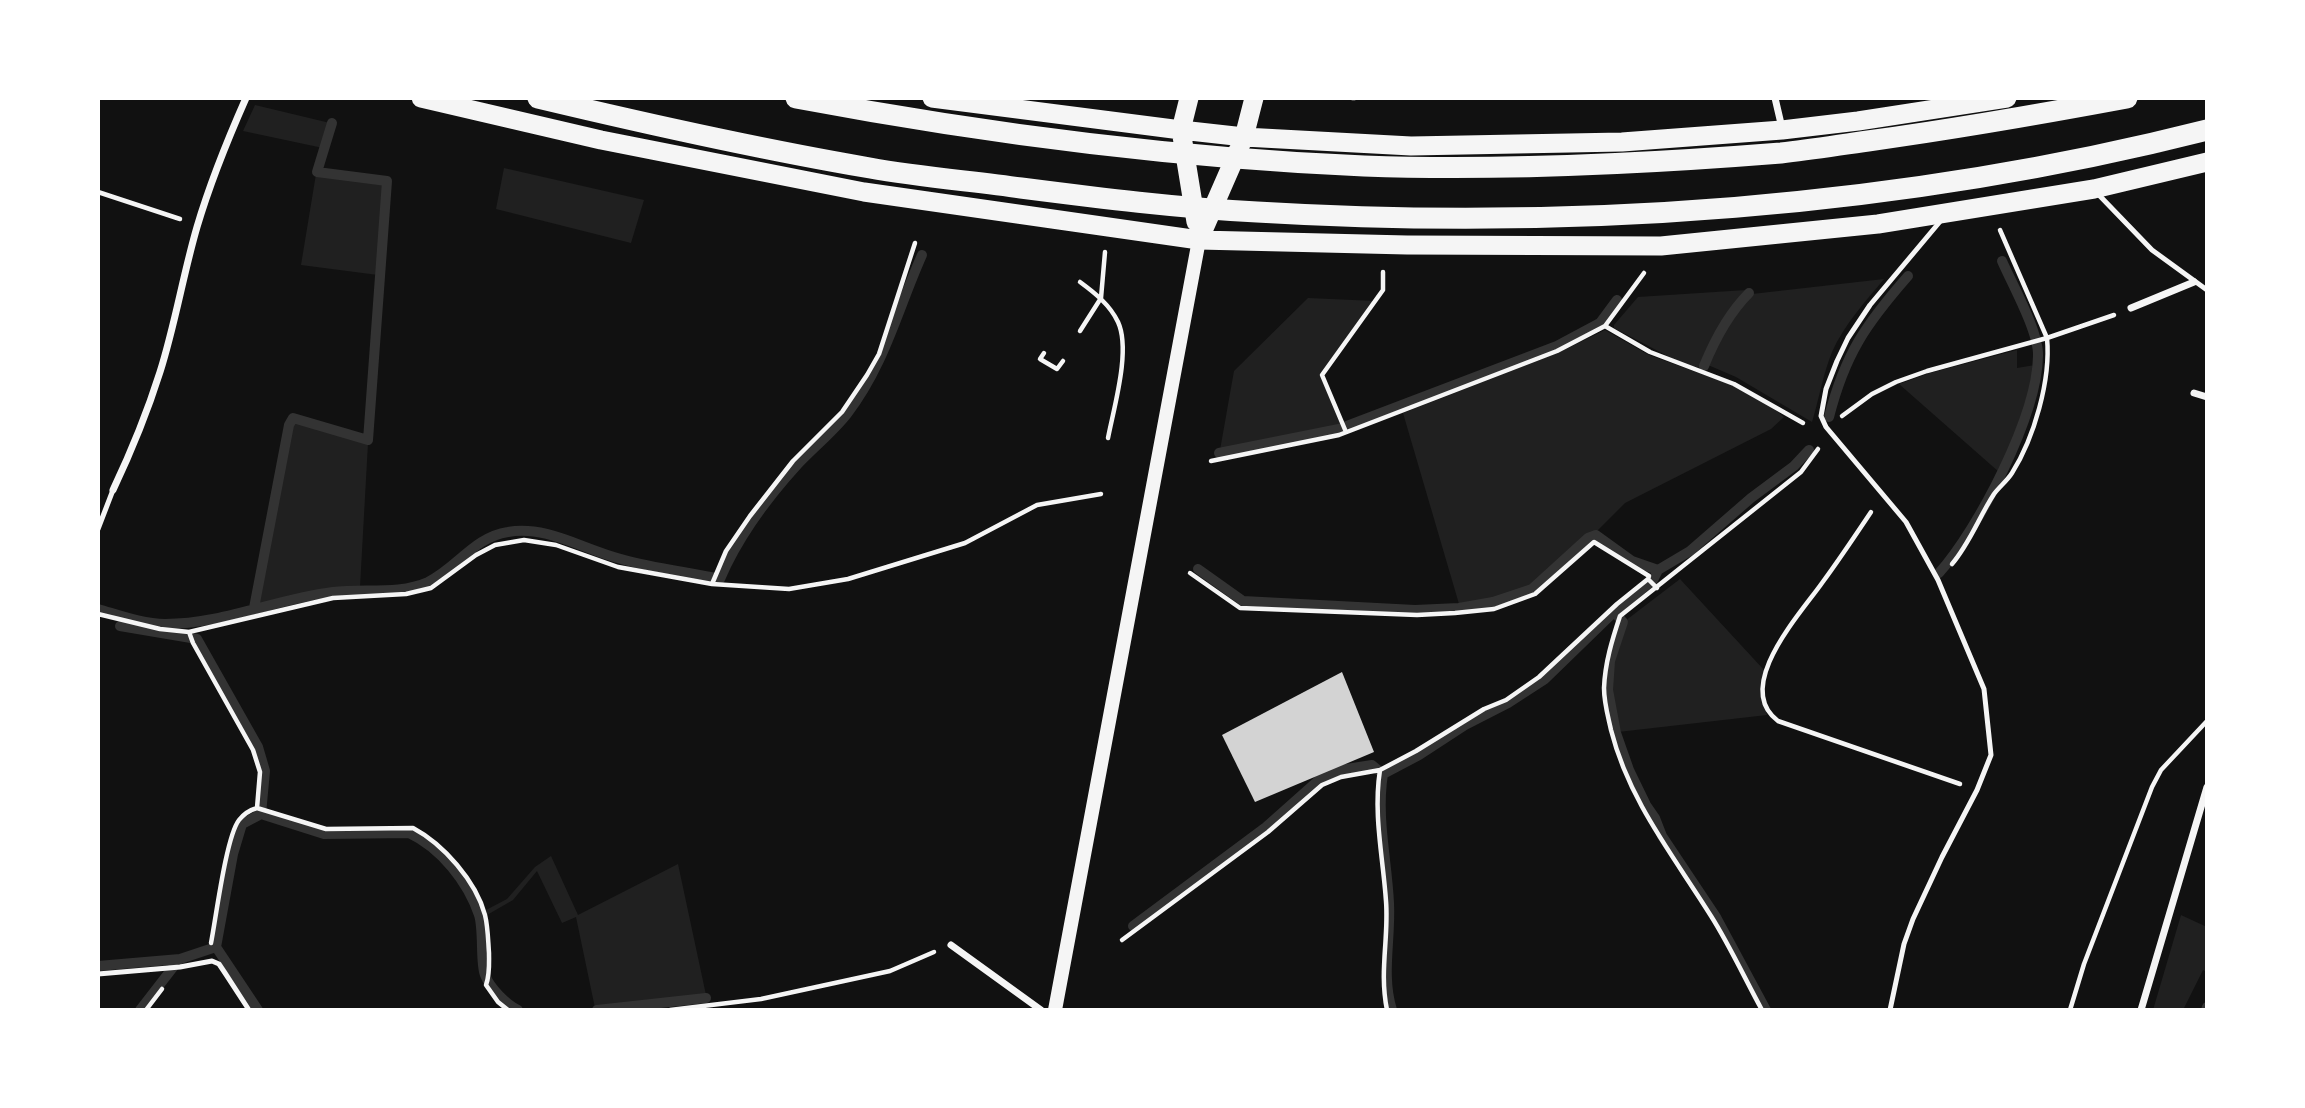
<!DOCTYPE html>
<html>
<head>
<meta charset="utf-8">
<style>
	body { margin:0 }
	#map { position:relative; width:2305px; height:1108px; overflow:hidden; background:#111; font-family:"Titillium Web",sans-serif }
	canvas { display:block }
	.frame { position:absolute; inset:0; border:100px solid #fff; pointer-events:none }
</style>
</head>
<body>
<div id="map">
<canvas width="2305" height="1108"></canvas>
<div class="frame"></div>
</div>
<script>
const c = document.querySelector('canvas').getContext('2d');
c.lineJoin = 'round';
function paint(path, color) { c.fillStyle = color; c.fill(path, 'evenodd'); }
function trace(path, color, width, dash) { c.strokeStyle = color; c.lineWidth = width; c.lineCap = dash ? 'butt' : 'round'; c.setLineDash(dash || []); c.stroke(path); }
paint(new Path2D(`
	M255 105 330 123 323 148 243 131Z
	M504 168 644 200 631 243 496 209Z
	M316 174 385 182 378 275 301 265Z
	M1884 279C1865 302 1844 325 1832 352 1823 374 1819 399 1812 422L1736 377 1708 365 1729 321 1752 294Z
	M1746 290C1725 313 1711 339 1700 368L1681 363 1614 328V325L1638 297Z
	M1308 298 1375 301 1321 377 1341 426 1220 450 1234 371Z
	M1605 330 1649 355 1732 385 1767 403 1784 417 1771 429 1625 503 1596 532 1586 537 1532 587 1493 600 1459 604 1403 413 1560 352Z
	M2017 350V368L2035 365C2030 404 2016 437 1999 472L1899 384 1930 373Z
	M298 419 368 443 360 587 332 589 256 605 290 425 293 420Z
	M1680 579 1764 670 1761 695 1767 715 1618 732 1610 700V674L1616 645 1625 621Z
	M551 856 578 915 678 864 706 995 595 1008 576 917 562 923 537 871 513 900 487 915 486 910 507 899 535 867Z
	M2181 915 2207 927V972L2203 970 2183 1010H2153Z`), '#202020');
trace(new Path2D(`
	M1704 366C1715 339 1728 314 1749 293
	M1829 417C1845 354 1866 324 1908 276
	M1219 453 1339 429 1557 346 1600 323 1617 300
	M1198 569 1243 601 1415 610 1459 608 1493 602 1532 589 1588 538 1596 535 1632 561 1658 570
	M1939 573C1979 528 2037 416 2038 356 2039 332 2012 284 2002 261
	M254 608 289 425 293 418 368 440 387 181 317 172 332 123
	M98 609C119 615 143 624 165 624 223 624 276 599 333 592 363 588 399 595 428 582 457 568 474 537 508 532 547 525 584 550 621 559 653 568 687 572 720 579 738 537 767 498 798 464 814 447 833 432 847 414 885 364 897 311 922 255
	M1614 612 1623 622 1610 661 1608 690 1616 733 1629 770 1646 805 1655 818 1662 836 1716 917 1766 1010
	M120 626 197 639 258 747 265 771 261 814
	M1383 774C1376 817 1387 860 1389 903 1391 939 1381 975 1392 1010
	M1133 926 1266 827 1320 779 1340 770 1372 765 1383 774 1419 755 1465 725 1508 703 1545 679 1614 612 1653 580 1658 570 1690 551 1751 498 1794 466 1809 450
	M216 947 233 854 242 824 261 814 324 834 409 833C441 848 468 882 479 915 484 931 480 964 485 975 490 988 506 1004 518 1010
	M98 966 180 959 216 947 258 1010
	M140 1010 178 961
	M597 1010 706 998
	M2206 1010 2207 1007`), '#333', 10);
paint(new Path2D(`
	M1342 672 1374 752 1255 802 1222 735Z`), '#d3d3d3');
trace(new Path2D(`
	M1352 98H1355
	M98 192 180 219
	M1080 282C1095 293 1110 305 1118 322 1131 350 1114 407 1108 438
	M1605 326 1644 273
	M1080 331 1101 298 1105 252
	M1044 353 1040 359 1057 369 1063 361
	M1842 416 1872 394 1896 382 1927 371 2047 338 2114 315
	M1346 432 1322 375 1383 290V272
	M1211 461 1339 435 1557 351 1605 326 1650 352 1734 384 1803 423
	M1871 512C1855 536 1839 560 1822 583 1801 613 1732 687 1778 721L1960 784
	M1952 564C1970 543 1979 517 1994 494 1999 487 2007 481 2012 473 2034 438 2051 380 2047 338L2000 230
	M1190 573 1240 608 1417 615 1455 613 1494 609 1535 594 1594 542 1649 576 1648 579 1657 588
	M712 584 789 589 848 579 965 543 1037 505 1101 494
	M98 614 160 629 189 632 333 598 406 594 431 588 476 555 495 545 524 540 556 545 618 567 712 584 726 551 750 516 793 461 842 412 867 375 879 354 915 243
	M189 632 193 643 253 750 260 772 257 808
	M1380 770C1373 814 1383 857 1386 901 1389 938 1379 971 1387 1010
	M1122 940 1268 832 1322 785 1341 777 1380 770 1416 751 1484 709 1506 700 1539 677 1617 604 1648 579
	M211 943C216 918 226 837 239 820 243 815 250 810 257 808L326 829 413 828C443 844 476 881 485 915 488 927 488 940 489 953 489 964 490 974 486 985L498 1002 508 1010
	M146 1010 162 989
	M670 1010 761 999 890 971 934 952
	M1762 1010C1745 979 1730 946 1711 916 1673 855 1629 801 1611 730 1608 716 1604 703 1604 688 1605 663 1612 640 1620 616L1801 472 1818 449
	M2070 1010 2084 964 2152 787 2161 770 2207 721`), '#f5f5f5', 4.5);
trace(new Path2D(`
	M2097 193 2152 250 2207 290
	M98 529 113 490
	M98 974 180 967 212 961 219 964 225 973 249 1010
	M1890 1010 1904 944 1913 919 1942 857 1977 790 1991 755 1984 689 1938 580 1906 522 1826 427 1821 416 1826 389 1837 361 1848 338 1870 305 1943 218`), '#f5f5f5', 5);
trace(new Path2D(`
	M1775 98 1782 128
	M2131 308 2194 282
	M2194 393 2207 397
	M113 490C131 452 147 413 160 372 175 325 183 275 197 227 210 183 227 141 246 98
	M951 945 1041 1010
	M2141 1010 2207 787`), '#f5f5f5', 7);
trace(new Path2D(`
	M1055 1010 1199 240`), '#f5f5f5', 14);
trace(new Path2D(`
	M421 98 601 140 864 192 1199 240 1407 245 1661 246 1878 224 2094 189 2207 162
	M932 98 1181 130 1244 137 1411 146 1622 142 1782 130 1858 121 2007 98
	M1189 98 1181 130 1196 222
	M1199 240 1244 137 1254 98`), '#f5f5f5', 19);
trace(new Path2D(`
	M538 98C647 124 759 149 870 168 920 177 971 181 1021 188 1099 198 1178 208 1257 212 1572 231 1900 208 2207 130
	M796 98C982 133 1174 158 1364 166 1502 171 1643 164 1781 153 1810 150 1839 145 1868 141 1955 129 2041 114 2127 98`), '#f5f5f5', 21);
</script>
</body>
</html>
